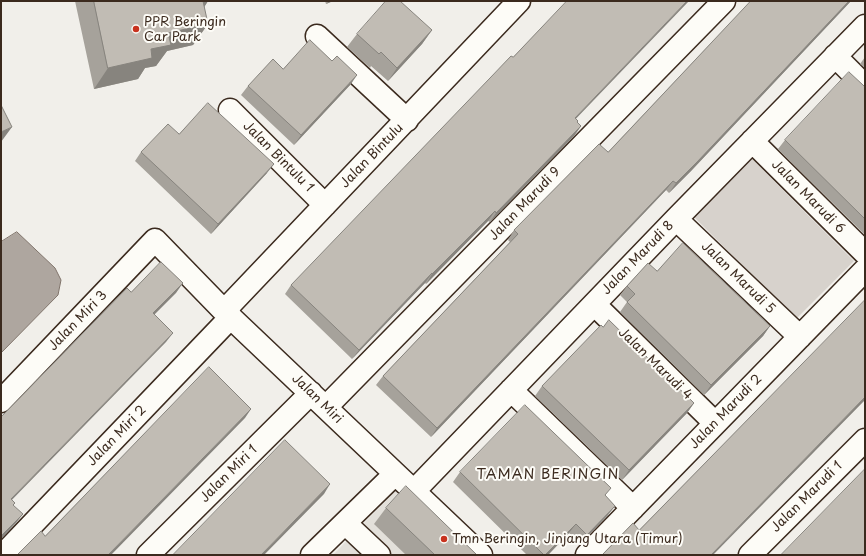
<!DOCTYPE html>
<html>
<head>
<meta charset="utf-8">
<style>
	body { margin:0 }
	#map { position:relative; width:866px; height:556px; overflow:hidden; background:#f1efea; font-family:"Playpen Sans",sans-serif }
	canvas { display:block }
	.frame { position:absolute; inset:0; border:2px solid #3b2a1e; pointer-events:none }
</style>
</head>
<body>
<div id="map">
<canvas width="866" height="556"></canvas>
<div class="frame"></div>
</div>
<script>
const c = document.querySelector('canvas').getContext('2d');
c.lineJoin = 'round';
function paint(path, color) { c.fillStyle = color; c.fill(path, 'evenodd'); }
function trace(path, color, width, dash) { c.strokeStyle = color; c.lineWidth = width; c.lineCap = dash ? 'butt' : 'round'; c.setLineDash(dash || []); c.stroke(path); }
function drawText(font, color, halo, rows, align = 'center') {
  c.font = font + ' "Playpen Sans",sans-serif'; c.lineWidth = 4; c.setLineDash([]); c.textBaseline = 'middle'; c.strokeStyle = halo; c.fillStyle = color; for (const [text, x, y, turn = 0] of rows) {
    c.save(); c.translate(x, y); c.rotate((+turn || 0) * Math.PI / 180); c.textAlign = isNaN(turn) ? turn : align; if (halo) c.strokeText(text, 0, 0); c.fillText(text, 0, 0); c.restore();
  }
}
paint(new Path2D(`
	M397 489 468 555H333Z`), '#e3e0da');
paint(new Path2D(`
	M751 158 854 261 796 319 693 216Z`), '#d7d2cc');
const water = new Path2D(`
	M17 232 55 268 61 280 58 295 1 353V242Z`);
paint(water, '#aea69f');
trace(water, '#80746b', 1);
const street = new Path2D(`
	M317 36 407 120
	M835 56 865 86
	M230 110 325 205
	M752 141 865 253
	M676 219 800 337
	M594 304 715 423
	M224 311 519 1
	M511 390 633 508
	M1 401 155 240 224 311 481 555
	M326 407 724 1
	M414 491 676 219 865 26
	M345 523 379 555
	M3 555 231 317
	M148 555 311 393
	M312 555 395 474
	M587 555 865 270
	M750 555 865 440`);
trace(street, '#3b2a1e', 25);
trace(street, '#fdfcf7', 22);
paint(new Path2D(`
	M75 1H208L204 7 208 24 193 45 167 51 156 66 145 68 138 79 94 89Z
	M325 1H333L326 4Z
	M751 1H851L691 171 669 193 666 190 431 437 376 385 383 376 510 242 508 240 514 230 608 152Z
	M432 30 422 44 388 81 371 66 370 68 347 47 357 34Z
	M865 57V68L860 64Z
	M283 69 351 84 294 145 241 95 248 86Z
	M863 85 865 87V233L864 234 778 149 785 140Z
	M576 119 577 123 581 126 574 136 490 222 488 221 426 284 425 283 352 359 285 294 291 285Z
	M179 134 267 173 211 234 135 161 141 152Z
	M657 271 770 326 763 336 704 395 620 312 627 302 620 295 627 286Z
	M542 386 694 403 687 413 622 480 535 396Z
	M460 472 606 496 608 515 580 544 569 533 548 555H527L453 482Z
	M386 508 477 555H406L374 524Z`), '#a6a29b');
paint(new Path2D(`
	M194 1H208L203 9Z
	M329 1H333L326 4Z
	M687 1H689L568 127 575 118Z
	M849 1H851L691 171 669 193 676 183Z
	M208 24 193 45 167 51 156 66 145 68 138 79 94 89 108 68 151 49 168 33Z
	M432 30 422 44 388 81 397 68Z
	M357 75 351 84 294 145 301 135Z
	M581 126 574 136 490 222 496 213Z
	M12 127 1 142V132Z
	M274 164 267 173 211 234 218 224Z
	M673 181 666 190 431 437 437 428Z
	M495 211 488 221 426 284 432 274Z
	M432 273 425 283 352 359 359 350Z
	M183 283 176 293 146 323 153 313Z
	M770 326 763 336 704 395 711 385Z
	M173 333 166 342 4 508 11 499Z
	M865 397V400L713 555H711Z
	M694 403 687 413 622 480 629 470Z
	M251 409 245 418 111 555H108Z
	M330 484 324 494 264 555H261Z
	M615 506 608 515 580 544 587 535Z
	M23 514 16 523 1 539V536Z
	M576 524 569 533 548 555H545Z`), '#87847e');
const building = new Path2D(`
	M94 1H203L208 24 168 33 171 45 151 49 152 58 108 68Z
	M386 1H400L432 30 397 68 381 52 379 54 357 34Z
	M567 1H687L575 118 578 121 577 122 581 126 496 213 495 211 432 274V273L359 350 291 285 490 78 511 56 513 57Z
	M751 1H849L697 162 676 183 673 181 437 428 383 376 518 234 514 230 599 144 608 152Z
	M310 40 332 61 337 56 357 75 301 135 248 86 273 59 283 69Z
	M849 72 863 85 865 87V219L785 140Z
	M208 103 274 164 218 224 141 152 168 124 179 134Z
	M1 105 12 127 1 132Z
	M683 243 770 326 711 385 627 302 635 294 627 286 648 263 657 271Z
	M161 262 183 283 153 313 173 333 11 499 15 503 13 505 23 514 1 536V417L127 288 131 292Z
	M865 300V397L711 555H604L603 554 633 523 639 530Z
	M609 320 694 403 629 470 542 386 601 325 603 327Z
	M209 367 251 409 108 555H17L41 531 45 536Z
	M525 405 611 488 605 495 615 506 587 535 576 524 545 555H544L460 472Z
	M285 440 330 484 261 555H173Z
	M865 469V555H781Z
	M406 486 477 555H435L386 508Z`);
paint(building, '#c1bcb4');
trace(building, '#87847e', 1);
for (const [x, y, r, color] of [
	[136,29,4,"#c8321e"],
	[444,539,4,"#c8321e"]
]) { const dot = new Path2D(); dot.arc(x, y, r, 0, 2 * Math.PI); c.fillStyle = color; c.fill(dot); trace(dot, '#fdfcf7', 1.5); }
drawText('13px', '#3b2a1e', '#fdfcf7', [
	["PPR Beringin",144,22],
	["Car Park",144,37],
	["Tmn Beringin, Jinjang Utara (Timur)",452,539]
], 'left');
drawText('13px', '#3b2a1e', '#fdfcf7', [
	["Jalan Bintulu",372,156,-46],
	["Jalan Bintulu 1",278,157,45],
	["Jalan Marudi 6",808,197,45],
	["Jalan Marudi 9",525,204,-46],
	["Jalan Marudi 8",638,258,-46],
	["Jalan Marudi 5",738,278,44],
	["Jalan Miri 3",78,321,-46],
	["Jalan Marudi 4",655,364,44],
	["Jalan Miri",317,399,44],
	["Jalan Marudi 2",726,412,-46],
	["Jalan Miri 2",117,436,-46],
	["Jalan Miri 1",229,474,-45],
	["Jalan Marudi 1",807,497,-45]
]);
c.letterSpacing = '1px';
drawText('14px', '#3b2a1e', '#fdfcf7', [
	["TAMAN BERINGIN",548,475]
]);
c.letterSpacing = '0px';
</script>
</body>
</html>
